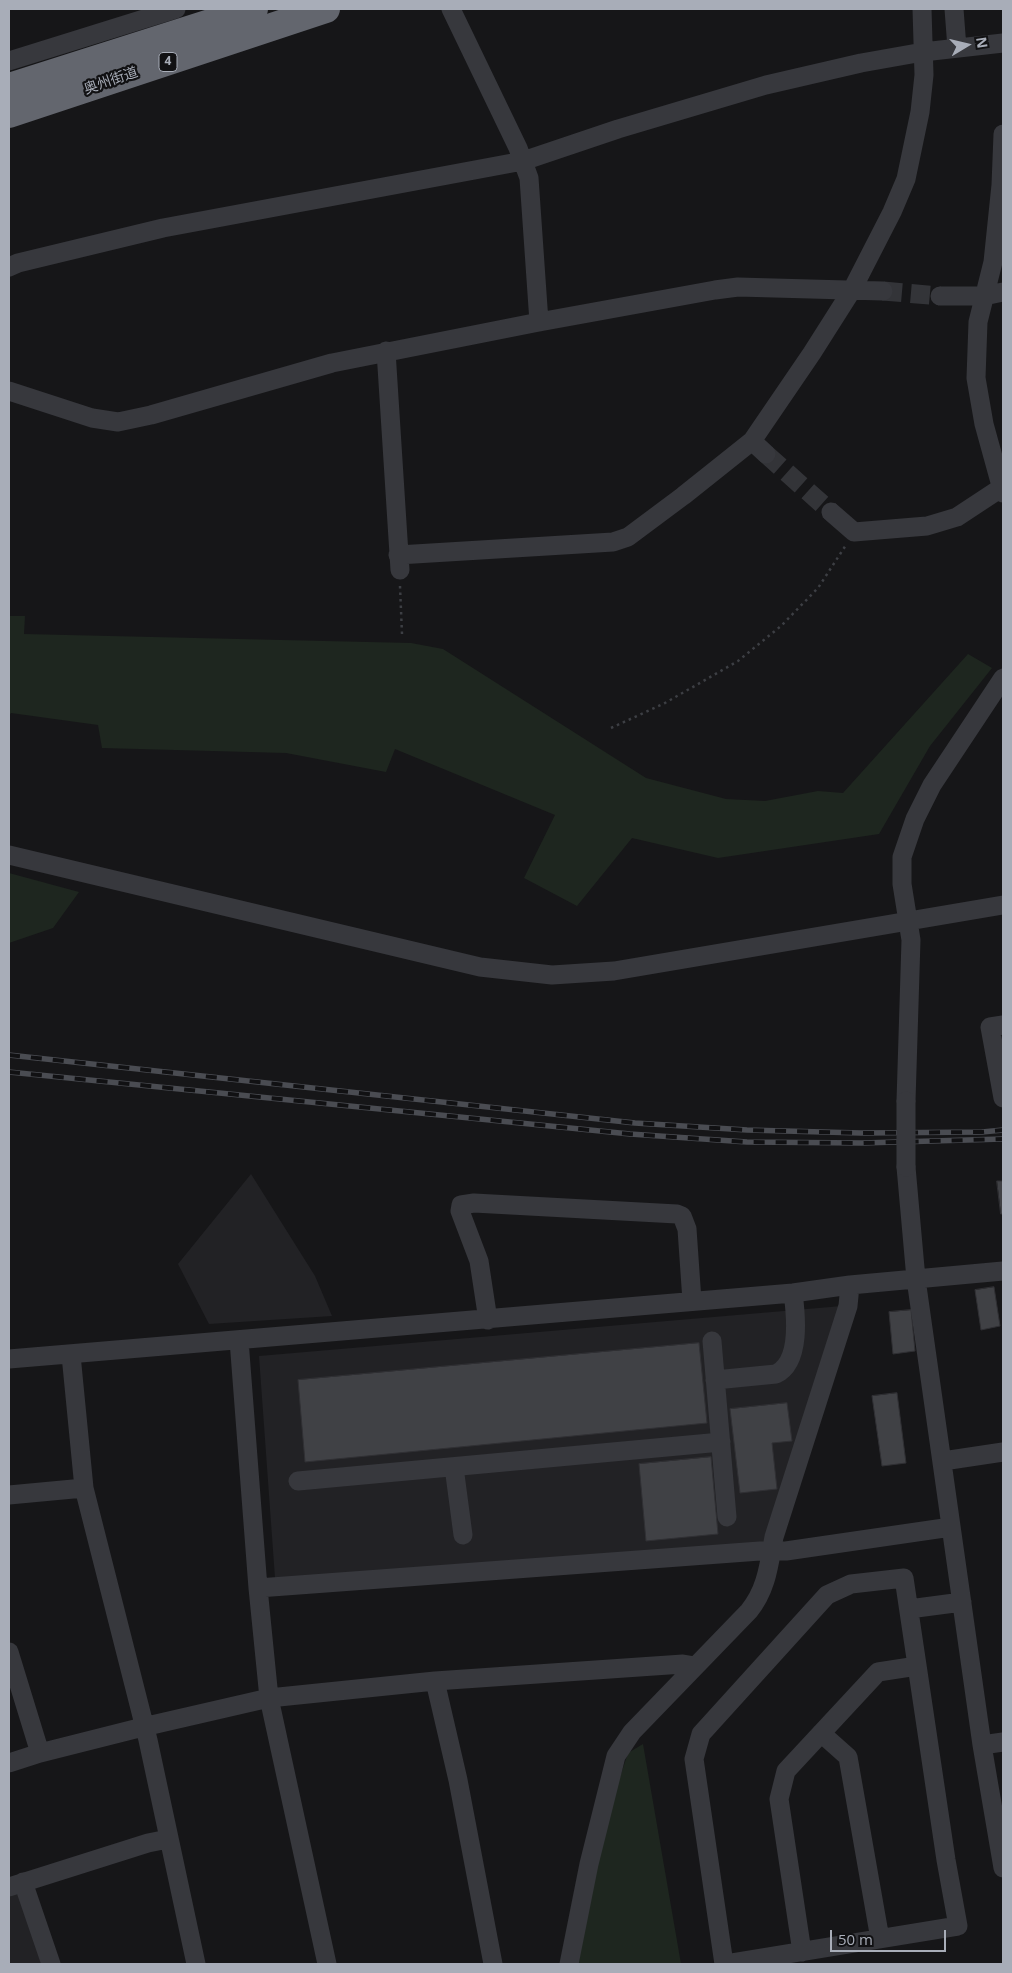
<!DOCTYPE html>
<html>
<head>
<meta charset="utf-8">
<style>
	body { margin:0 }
	#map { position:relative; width:1012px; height:1973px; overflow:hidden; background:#161618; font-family:"Open Sans",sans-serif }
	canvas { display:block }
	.frame { position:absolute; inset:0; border:10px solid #a8adb8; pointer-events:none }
	.north { position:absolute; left:942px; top:20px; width:50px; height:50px; -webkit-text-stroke:4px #111113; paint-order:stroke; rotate:81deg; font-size:14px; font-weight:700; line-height:20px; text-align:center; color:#a8adb8 }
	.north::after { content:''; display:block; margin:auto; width:18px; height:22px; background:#a8adb8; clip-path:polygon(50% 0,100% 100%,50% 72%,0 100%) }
	.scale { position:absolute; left:830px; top:1930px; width:116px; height:22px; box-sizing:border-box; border:2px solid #a8adb8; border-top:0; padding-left:6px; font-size:15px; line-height:18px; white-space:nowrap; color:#a8adb8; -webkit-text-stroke:4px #111113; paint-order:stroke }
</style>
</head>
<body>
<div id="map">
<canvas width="1012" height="1973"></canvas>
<div class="frame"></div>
<div class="north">N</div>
<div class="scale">50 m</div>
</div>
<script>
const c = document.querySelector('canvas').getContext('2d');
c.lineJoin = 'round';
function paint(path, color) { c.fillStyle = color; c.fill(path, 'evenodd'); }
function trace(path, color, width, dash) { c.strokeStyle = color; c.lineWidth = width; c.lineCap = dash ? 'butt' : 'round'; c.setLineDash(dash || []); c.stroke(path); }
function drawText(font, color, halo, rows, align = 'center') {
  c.font = font + ' "Open Sans","Noto Sans JP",sans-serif'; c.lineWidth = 4.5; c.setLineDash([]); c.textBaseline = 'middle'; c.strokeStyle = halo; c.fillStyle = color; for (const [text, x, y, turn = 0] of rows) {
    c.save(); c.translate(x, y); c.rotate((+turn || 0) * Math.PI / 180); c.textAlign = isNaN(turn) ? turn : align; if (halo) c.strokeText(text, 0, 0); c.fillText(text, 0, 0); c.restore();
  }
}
paint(new Path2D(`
	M251 1174 315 1276 332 1316 209 1324 178 1264Z
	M842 1306 768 1543 275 1578 259 1356Z
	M11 1892 22 1896 45 1964H9V1893Z`), '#222225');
paint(new Path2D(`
	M9 616H25L24 634 411 643 443 649 646 778 726 799 765 801 818 791 843 793 968 654 992 668 930 746 879 834 718 858 632 838 577 906 524 878 555 815 395 749 386 772 286 753 102 748 98 725 11 713 9 716Z
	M9 873 79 892 53 928 9 943Z
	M643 1744 681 1964H577L607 1816 628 1753Z`), '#1e261f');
const building = new Path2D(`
	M997 1181H1003V1214H1001Z
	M994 1287 1000 1326 981 1330 975 1290Z
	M911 1310 915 1351 893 1354 889 1312Z
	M699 1343 707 1423 305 1462 298 1380Z
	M897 1393 906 1463 882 1466 872 1396Z
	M787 1403 792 1441 772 1443 777 1489 740 1493 730 1409Z
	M711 1457 718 1534 646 1541 639 1464Z`);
paint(building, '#404145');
trace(building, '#303034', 1);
trace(new Path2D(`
	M883 291 940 296
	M766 454 831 512`), '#333438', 19, [19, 9]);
trace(new Path2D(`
	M400 586 402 634
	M611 728 665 703 738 661 781 626 818 588 846 545`), '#3d3f44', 2.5, [2.5, 4]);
trace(new Path2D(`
	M451 9 518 148 529 178 539 322
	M954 9 957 48
	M9 61 176 9
	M1003 134 1001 185 993 262 978 322 976 378 984 424 1003 493
	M9 267 18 263 163 228 523 161 618 129 766 85 861 63 923 52 1003 43
	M940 296H984L1003 292
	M386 351 400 570
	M9 391 92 418 118 422 151 415 332 363 539 322 715 290 738 287 883 291
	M752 441 766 454
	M831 512 854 532 927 526 957 517 1001 488
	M398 555 613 542 628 537 683 496 752 441 812 353 852 290 892 212 906 179 920 112 924 75 922 9
	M9 855 480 967 552 975 614 971 1003 905
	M1003 1025 990 1027 1003 1098
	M906 1101 911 940 902 884V857L915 819 932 785 1003 678
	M906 1167 916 1279 982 1745 1003 1868
	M488 1320 479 1261 460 1211 461 1205 474 1203 677 1214 682 1216 687 1229 692 1301
	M239 1340 258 1588 269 1698 327 1964
	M712 1341 727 1517
	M71 1355 84 1488 148 1740 196 1964
	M9 1359 793 1293 850 1285 1003 1271
	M715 1380 776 1374C801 1362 796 1315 793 1293
	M943 1461 1003 1452
	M454 1467 463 1535
	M298 1481 721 1442
	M9 1495 84 1488
	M258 1588 760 1551H786L951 1527
	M909 1609 962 1602
	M9 1652 40 1753
	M435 1681 458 1780 493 1964
	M821 1733 848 1757 880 1939
	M982 1745 1003 1742
	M9 1763 40 1753 143 1727 269 1698 435 1681 683 1664 695 1666
	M23 1882 51 1964
	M9 1887 148 1843 168 1839
	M802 1952 779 1799 786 1771 878 1672 917 1666
	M569 1964 589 1864 616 1756 632 1732 749 1611C767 1589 769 1564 774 1537L848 1306 850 1285
	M724 1964 694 1759 701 1734 827 1595 851 1584 904 1578 946 1860 958 1926 726 1964`), '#37383d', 19);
trace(new Path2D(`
	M9 87 254 9
	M9 114 326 9`), '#63666e', 28);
const rail = new Path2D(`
	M9 1055 635 1123 747 1130 861 1133 982 1132 1003 1130
	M9 1072 630 1134 747 1142 862 1143 1003 1139`);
trace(rail, '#4a4c52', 5.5);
trace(rail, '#111113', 4, [11]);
trace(new Path2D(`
	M906 1101V1167`), '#37383d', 19);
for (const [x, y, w] of [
	[168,62,18]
]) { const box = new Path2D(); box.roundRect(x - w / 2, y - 9.5, w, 19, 4); c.fillStyle = '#111113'; c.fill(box); trace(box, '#a8adb8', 1); }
drawText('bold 12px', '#a8adb8', null, [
	["4",168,62]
]);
drawText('14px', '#a8adb8', '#111113', [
	["奥州街道",111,81,-19]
]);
</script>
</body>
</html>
